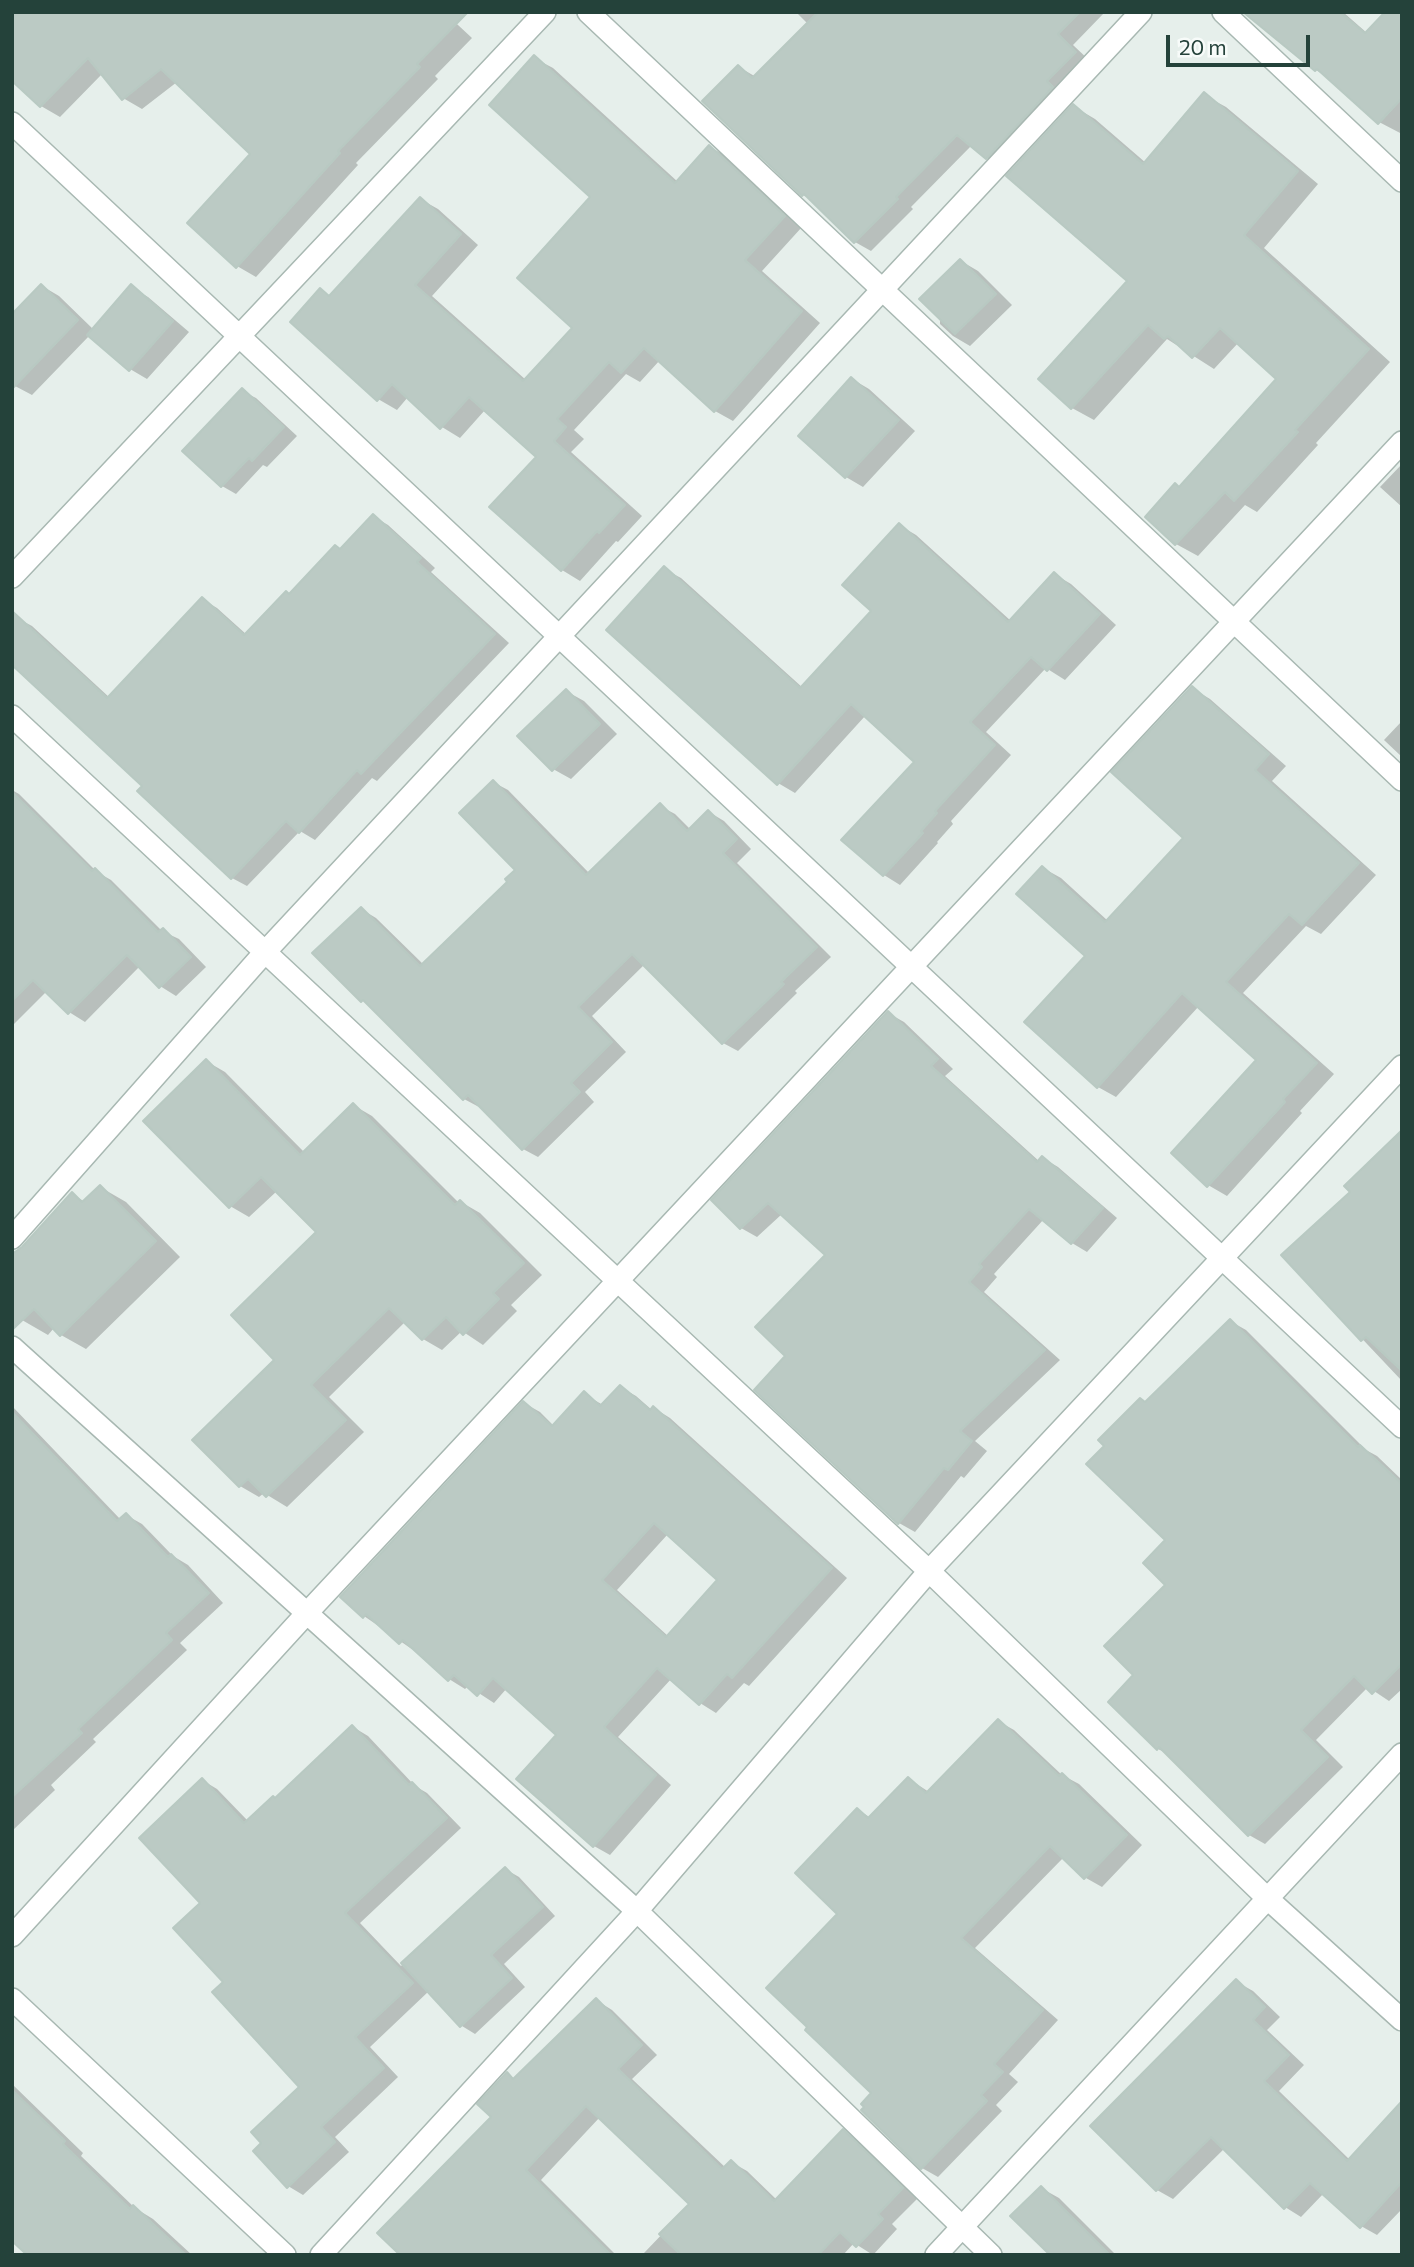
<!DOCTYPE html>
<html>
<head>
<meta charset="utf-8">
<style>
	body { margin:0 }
	#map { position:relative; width:1414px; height:2267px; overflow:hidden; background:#e6efeb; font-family:Commissioner,sans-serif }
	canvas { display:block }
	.frame { position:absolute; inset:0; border:14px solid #24423a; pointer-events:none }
	.scale { position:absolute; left:1166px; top:35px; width:144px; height:32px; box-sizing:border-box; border:4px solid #24423a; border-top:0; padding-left:9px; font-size:21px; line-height:24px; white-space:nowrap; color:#24423a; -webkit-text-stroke:5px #f7fbf9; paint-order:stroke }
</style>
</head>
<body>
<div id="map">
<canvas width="1414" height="2267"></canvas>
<div class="frame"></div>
<div class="scale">20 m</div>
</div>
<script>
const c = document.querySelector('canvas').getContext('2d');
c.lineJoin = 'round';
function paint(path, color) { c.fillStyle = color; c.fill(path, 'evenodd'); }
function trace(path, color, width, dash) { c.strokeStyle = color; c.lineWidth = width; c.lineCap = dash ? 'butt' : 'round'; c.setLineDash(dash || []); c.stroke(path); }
paint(new Path2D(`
	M12 12H444L472 38 435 76 438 79 356 163 358 165 256 277 237 266 253 154 177 82 142 109 123 98 103 73 60 117 41 106Z
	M796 12H1105L1073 45 1091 62 1003 167 987 158 972 145 911 207 913 209 871 251 855 242 813 200 803 195 739 67 756 77 808 24Z
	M1268 12H1343L1367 33 1402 12V134L1379 122 1328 77 1316 70 1278 21Z
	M534 58 553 68 678 182 710 147 728 157 802 227 762 271 820 323 733 421 715 411 660 360 640 382 626 374 574 430 584 439 571 452 642 516 618 542 616 541 580 581 562 570 538 457 485 410 460 438 442 427 408 397 397 410 378 399 321 291 331 297 420 199 438 209 478 245 432 296 526 380 574 328 593 197Z
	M1204 95 1226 107 1318 184 1264 248 1390 362 1316 443 1318 445 1257 512 1245 505 1198 556 1176 544 1180 488 1279 379 1239 342 1214 369 1167 339 1094 420 1072 408 1040 379 1130 281 1073 106 1095 119 1146 163Z
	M961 261 978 271 1012 305 970 346 953 336 940 324V317Z
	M42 286 59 296 94 330 131 287 148 297 189 332 147 379 130 369 90 335 32 395 15 386Z
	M852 379 869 389 915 431 863 487 846 477Z
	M242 391 256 398 297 436 267 467 263 465 236 494 222 486Z
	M1402 464V507L1380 487Z
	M373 516 388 525 435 568 431 572 509 643 377 781 372 778 315 840 300 831 247 886 232 878 140 791 145 786 17 618 32 626 110 698 202 599 217 608 247 635 341 550Z
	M899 525 916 535 1011 621 1054 574 1071 584 1116 625 1065 680 1046 668 986 732 1011 755 951 821 953 824 937 842 938 843 900 885 884 875 917 762 866 715 795 793 778 783 664 569 681 578 803 688 874 610Z
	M1192 688 1210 699 1286 766 1272 781 1376 875 1321 934 1306 926 1243 993 1334 1074 1300 1111 1302 1113 1227 1196 1208 1185 1259 1059 1199 1006 1116 1097 1098 1087 1027 1022 1088 956 1043 868 1061 878 1108 921 1185 838Z
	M566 691 584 701 617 734 571 779 553 769Z
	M1402 721V757L1384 740Z
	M493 782 508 790 590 874 660 806 675 814 691 830 709 812 724 821 751 849 737 863 831 957 795 991 797 993 738 1051 723 1043 645 964 592 1016 626 1052 585 1092 594 1102 538 1157 523 1149 481 1106 479 1107 464 1099 371 1006 362 1000 361 909 376 918 424 965 509 882 517 870Z
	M12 790 19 794 97 872 111 880 162 931 179 939 206 967 176 996 160 986 140 966 85 1022 69 1012 47 991 12 1026Z
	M888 1013 904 1022 953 1069 945 1076 1040 1162 1043 1158 1058 1167 1117 1218 1087 1252 1072 1243 1044 1219 994 1274 997 1277 984 1292 1060 1360 975 1441 987 1451 964 1478 961 1476 915 1532 899 1523 756 1389 787 1356 828 1255 782 1214 757 1237 741 1228Z
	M206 1061 225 1072 305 1153 353 1105 372 1116 459 1203 461 1202 480 1213 542 1275 511 1305 517 1311 483 1345 462 1331 442 1350 423 1339 406 1321 329 1397 364 1432 287 1507 264 1493 259 1497 240 1486 277 1360 318 1232 277 1191 249 1217 230 1206Z
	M1402 1132V1381L1283 1255 1352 1192Z
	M100 1187 126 1202 180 1257 86 1349 61 1335 54 1328 48 1335 22 1320 72 1194 85 1202Z
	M1230 1321 1246 1330 1366 1450 1377 1456 1402 1480V1689L1389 1701 1368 1687 1316 1740 1343 1767 1265 1844 1249 1835 1170 1755 1158 1749 1110 1702 1136 1675 1168 1585V1540L1146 1403Z
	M620 1387 636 1396 652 1410 654 1408 670 1418 847 1578 749 1686 744 1683 716 1713 700 1703 672 1678 618 1737 671 1785 610 1855 594 1846 518 1779 558 1735 507 1688 494 1703 468 1686 465 1689 449 1679 416 1652 364 1616 524 1403 540 1412 554 1426 584 1394 603 1405ZM668 1534 720 1580 668 1636 617 1590Z
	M12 1406 121 1520 126 1515 142 1524 173 1556 188 1565 223 1603 180 1643 187 1650 93 1739 96 1742 51 1785 55 1790 12 1831Z
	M998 1721 1014 1730 1062 1775 1079 1784 1142 1845 1102 1887 1086 1878 1064 1857 975 1948 1058 2020 1009 2074 1018 2082 996 2105 1002 2111 938 2177 922 2168 873 2093 840 1914 858 1810 871 1818 909 1779 929 1792Z
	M353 1727 368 1736 415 1786 427 1793 461 1828 360 1923 401 1966 505 1869 519 1877 555 1916 504 1964 525 1987 475 2034 462 2026 429 1991 370 2047 398 2077 335 2137 349 2152 303 2195 288 2186 302 2087 226 1982 202 1903V1780L217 1789 248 1821 275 1799Z
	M1237 1982 1253 1991 1280 2017 1267 2030 1304 2065 1279 2091 1350 2160 1402 2109V2209L1377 2235 1361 2226 1324 2193 1301 2217 1285 2207 1225 2148 1173 2199 1157 2190Z
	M596 2000 612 2010 657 2055 632 2079 726 2168 731 2162 747 2171 777 2200 843 2131 859 2141 918 2198 892 2224 897 2229 873 2255 854 2243 843 2255H646L644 2253 691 2204 600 2117 541 2180 616 2255H402L493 2117 507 2074 515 2079Z
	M12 2084 83 2153 81 2156 135 2208 153 2219 192 2255H30L12 2239Z
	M1041 2188 1059 2198 1116 2255H1052Z`), '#0003');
const building = new Path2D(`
	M12 12H468L417 64 420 67 338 151 340 153 236 268 187 223 250 154 161 69 122 100 88 58 40 107 12 81Z
	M818 12H1080L1058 34 1076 52 1047 81 1053 87 986 159 957 135 896 197 898 199 854 243 804 194 802 196 702 101 738 65 752 78Z
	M1243 12 1341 13 1365 33 1385 12H1402V98L1378 124 1317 69 1315 71Z
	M534 55 675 183 709 145 785 216 745 260 802 311 714 412 644 348 621 373 609 362 557 419 566 427 554 441 625 505 599 533 597 531 561 571 489 507 536 457 469 397 440 429 392 384 377 401 290 322 320 288 329 296 420 197 461 234 415 285 523 381 572 328 517 278 590 197 489 105Z
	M1204 92 1298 171 1244 235 1369 349 1295 430 1298 432 1234 501 1225 492 1175 545 1145 517 1175 483 1179 487 1276 379 1220 328 1192 358 1168 336 1164 339 1148 325 1071 409 1038 379 1127 281 1006 176 1073 104 1143 164Z
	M960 259 996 294 955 334 919 299Z
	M41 284 78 320 12 389V314Z
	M131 284 173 321 129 371 87 335Z
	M851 377 899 420 845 478 798 436Z
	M242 388 284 427 252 461 249 458 221 487 182 451Z
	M373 514 421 558 417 562 495 634 361 774 357 770 299 833 286 821 231 879 137 791 142 786 12 665V611L107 698 202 597 244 635 286 591 289 594 335 545 340 549Z
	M899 523 1008 622 1054 572 1100 614 1047 671 1031 657 970 722 995 745 935 811 937 813 921 831 923 833 883 876 841 840 914 762 851 704 777 785 606 630 664 566 800 688 871 611 842 585Z
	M1192 686 1269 754 1255 770 1359 863 1302 925 1289 914 1226 982 1317 1063 1283 1099 1285 1102 1207 1187 1171 1153 1256 1060 1182 993 1097 1088 1024 1022 1085 956 1016 894 1042 866 1105 922 1183 838 1111 772Z
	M566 689 600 724 552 771 517 736Z
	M493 780 586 875 660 803 687 831 708 810 737 839 723 853 817 947 781 982 784 984 722 1044 632 954 578 1007 612 1042 571 1083 580 1092 522 1150 468 1095 463 1100 363 1000 361 1002 312 953 361 907 420 966 507 882 505 879 515 870 459 813Z
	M12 792 92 871 95 868 158 932 163 928 191 957 159 988 127 955 68 1014 33 980 12 1001Z
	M888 1011 938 1059 931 1066 1037 1162 1042 1156 1103 1208 1071 1244 1029 1209 979 1264 982 1267 969 1282 1045 1350 960 1431 972 1441 948 1470 944 1468 898 1524 754 1390 785 1356 755 1327 825 1255 768 1203 740 1229 711 1200Z
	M206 1059 300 1155 353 1103 455 1205 460 1200 524 1263 493 1293 499 1299 463 1335 446 1317 422 1340 389 1308 311 1385 346 1420 266 1497 248 1479 239 1487 192 1440 274 1360 231 1315 316 1232 261 1177 229 1208 143 1121Z
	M1402 1130V1371L1366 1337 1361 1341 1281 1255 1350 1192 1344 1186Z
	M100 1185 156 1241 60 1336 34 1309 12 1330V1254L22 1247 72 1192 82 1202Z
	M1230 1319 1358 1447 1360 1445 1402 1484V1664L1372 1694 1354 1676 1301 1730 1328 1757 1248 1836 1159 1747 1157 1750 1108 1702 1133 1675 1104 1646 1165 1585 1143 1563 1165 1540 1086 1464 1104 1446 1098 1440 1140 1398 1145 1402Z
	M620 1385 650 1410 653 1406 832 1568 732 1678 727 1674 699 1705 657 1668 604 1727 656 1775 593 1847 516 1779 556 1735 493 1678 477 1696 454 1675 448 1681 403 1640 399 1644 366 1614 363 1618 340 1597 523 1401 552 1426 584 1391 600 1406ZM654 1523 717 1580 666 1637 602 1580Z
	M12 1412 117 1521 126 1513 168 1557 171 1554 209 1593 166 1633 172 1640 78 1729 82 1733 12 1797Z
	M998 1719 1059 1776 1062 1773 1127 1835 1084 1879 1050 1846 961 1938 1043 2010 994 2064 1003 2072 981 2095 987 2101 921 2169 861 2110 864 2107 861 2104 871 2093 805 2030 807 2027 766 1988 837 1914 795 1873 857 1808 868 1818 908 1777 926 1793Z
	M352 1725 409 1785 412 1782 447 1818 345 1913 413 1983 355 2037 384 2068 321 2127 335 2142 287 2188 253 2151 261 2143 251 2132 299 2087 212 1992 223 1982 173 1928 200 1903 139 1838 202 1778 244 1823 273 1796 275 1798Z
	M505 1867 543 1907 491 1955 512 1978 460 2027 401 1963Z
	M1236 1979 1265 2007 1253 2020 1289 2055 1264 2081 1347 2161 1402 2101V2182L1360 2228 1310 2183 1284 2209 1211 2137 1156 2191 1090 2126Z
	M596 1998 642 2045 618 2069 722 2169 731 2160 774 2201 843 2129 903 2188 878 2214 883 2219 856 2247 840 2232 818 2255H681L659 2234 689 2204 586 2106 526 2170 611 2255H400L377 2233 491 2117 477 2104 507 2072 513 2079Z
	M12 2090 65 2141 63 2144 130 2209 133 2205 186 2255H27L12 2241Z
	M1041 2186 1110 2255H1050L1010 2216Z`);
paint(building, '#bbcac4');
trace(building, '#b8c9c2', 2);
const minor = new Path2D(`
	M588 12 1402 780
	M1223 12 1402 181
	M12 123 1402 1427
	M12 577 545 12
	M12 716 929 1571 1268 1899 1402 2020
	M12 1238 265 952 1141 12
	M12 1347 637 1911 991 2255
	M12 1936 307 1613 1402 442
	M12 1999 285 2255
	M321 2255 637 1911 929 1571 1402 1066
	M936 2255 1402 1754`);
trace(minor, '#a8b8b2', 24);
trace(minor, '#fff', 21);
</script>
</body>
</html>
